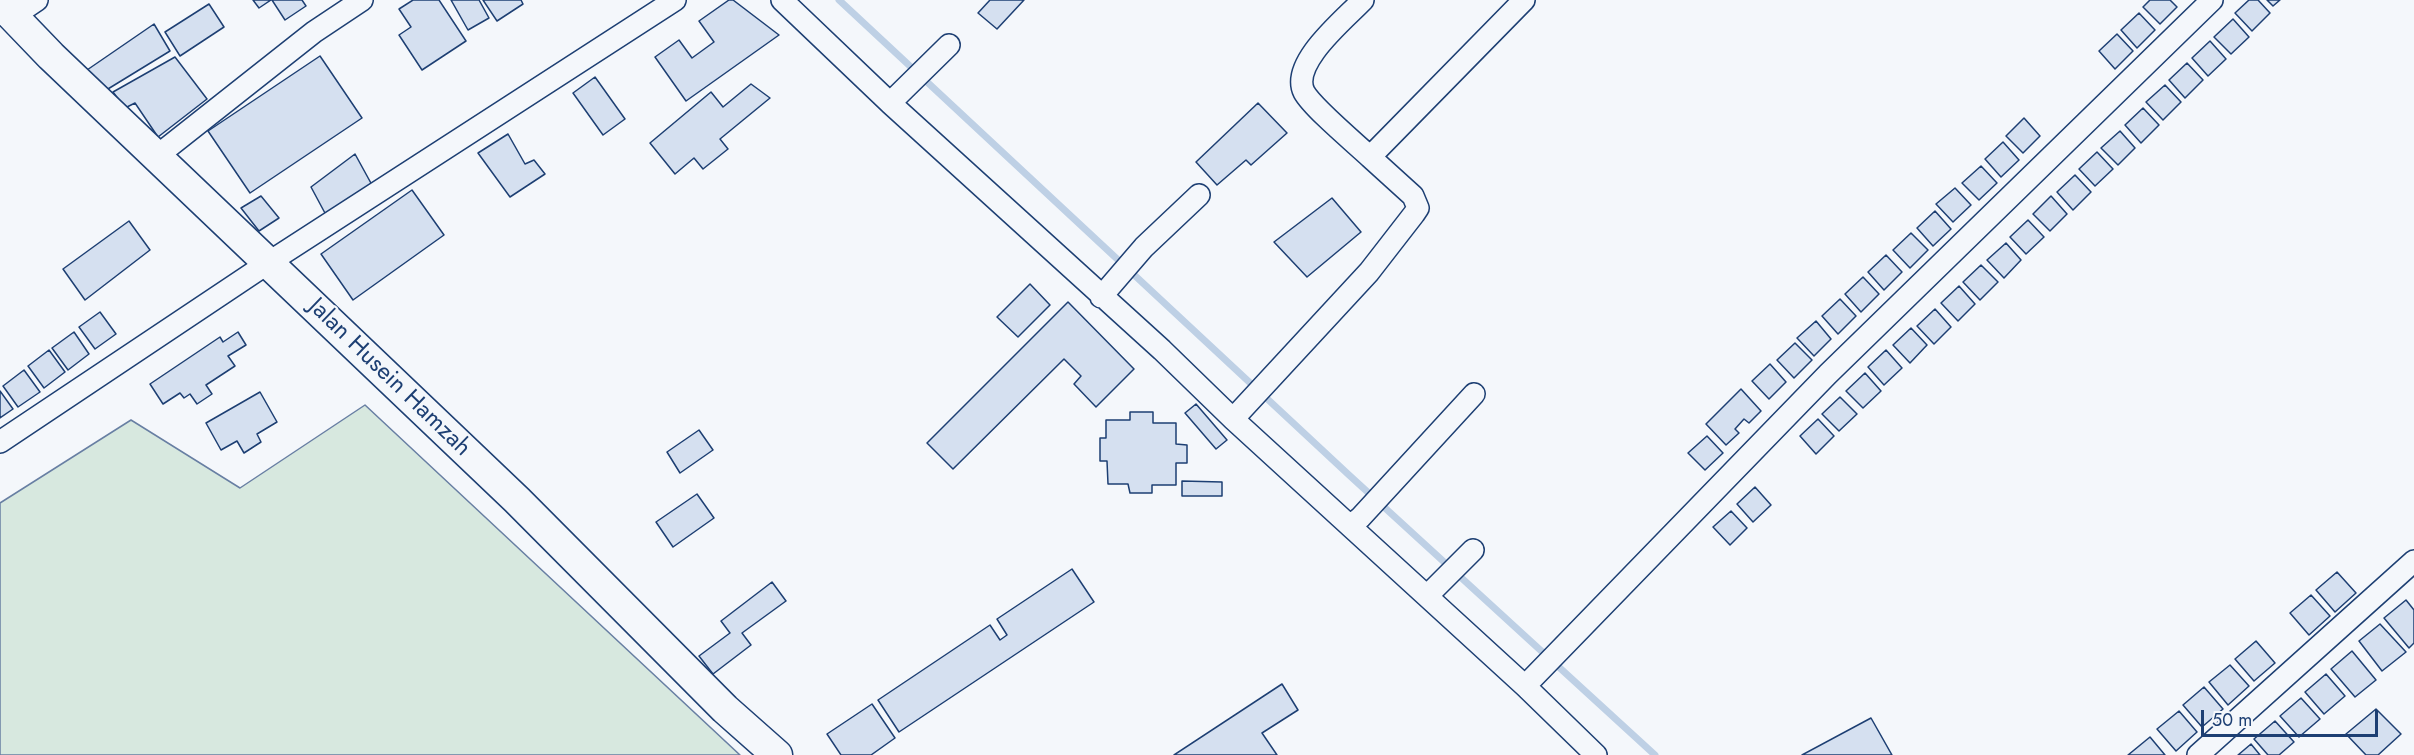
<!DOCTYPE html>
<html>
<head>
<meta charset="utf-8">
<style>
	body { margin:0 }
	#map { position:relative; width:2414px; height:755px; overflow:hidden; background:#f4f7fb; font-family:Jost,sans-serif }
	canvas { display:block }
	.scale { position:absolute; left:2201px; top:710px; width:177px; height:27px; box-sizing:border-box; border:3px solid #1d3f73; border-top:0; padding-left:8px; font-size:18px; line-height:21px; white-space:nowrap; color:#1d3f73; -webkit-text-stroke:4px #f4f7fb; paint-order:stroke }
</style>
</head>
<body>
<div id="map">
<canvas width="2414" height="755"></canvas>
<div class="scale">50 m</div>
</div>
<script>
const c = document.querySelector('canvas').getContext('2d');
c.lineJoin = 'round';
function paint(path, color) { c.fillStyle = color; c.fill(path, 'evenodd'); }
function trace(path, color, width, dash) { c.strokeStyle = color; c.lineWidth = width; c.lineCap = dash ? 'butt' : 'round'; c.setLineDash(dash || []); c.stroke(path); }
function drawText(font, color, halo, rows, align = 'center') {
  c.font = font + ' Jost,sans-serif'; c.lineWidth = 4.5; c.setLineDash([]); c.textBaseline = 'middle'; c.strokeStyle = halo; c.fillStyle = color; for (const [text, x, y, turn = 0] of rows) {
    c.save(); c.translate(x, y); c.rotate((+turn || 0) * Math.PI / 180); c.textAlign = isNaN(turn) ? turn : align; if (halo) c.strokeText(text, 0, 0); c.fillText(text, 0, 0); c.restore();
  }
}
const green = new Path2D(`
	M365 405 740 755H0V503L131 420 240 488Z`);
paint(green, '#d7e8df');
trace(green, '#687fa3', 1.5);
trace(new Path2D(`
	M839 0 1349 475 1655 755`), '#bed0e5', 7);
const building = new Path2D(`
	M253 0H271L259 8Z
	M272 0H302L306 6 285 20Z
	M413 0H439L466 41 422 70 399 35 411 27 399 9Z
	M451 0H479L489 18 468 30Z
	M483 0H521L523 4 497 21Z
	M729 0H733L779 35 686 101 655 57 679 40 692 58 714 42 699 21Z
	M990 0H1024L997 29 978 13Z
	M2150 0H2170L2177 7 2160 24 2143 7Z
	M2249 0H2258L2270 13 2252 31 2235 13Z
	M2267 0H2280L2273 6Z
	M209 4 224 27 180 56 165 32Z
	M2139 13 2155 30 2137 48 2121 30Z
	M2233 19 2249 37 2231 54 2214 37Z
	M154 24 170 51 103 92 87 70Z
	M2117 34 2133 51 2115 69 2099 51Z
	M2210 41 2226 59 2208 76 2192 58Z
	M320 56 362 118 250 193 208 131Z
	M175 57 207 99 158 137 135 103 125 108 113 92Z
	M2187 63 2203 80 2185 98 2169 80Z
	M595 77 625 119 603 135 573 93Z
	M751 84 770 98 720 139 728 149 703 169 694 158 675 174 650 143 711 92 723 107Z
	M2165 85 2181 102 2163 120 2146 102Z
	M1258 103 1287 133 1251 165 1246 160 1217 185 1196 162Z
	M2143 108 2159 125 2141 143 2125 125Z
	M2024 118 2040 136 2023 153 2006 136Z
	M2120 131 2135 148 2118 165 2101 148Z
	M508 134 525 164 534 160 545 174 510 197 478 153Z
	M2003 142 2019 160 2001 177 1985 159Z
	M2097 152 2113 169 2095 186 2079 169Z
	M355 154 372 185 326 215 311 187Z
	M1981 166 1997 183 1979 200 1962 183Z
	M2075 175 2091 192 2073 210 2057 192Z
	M1955 188 1971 205 1953 222 1936 204Z
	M412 190 444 235 353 300 321 254Z
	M261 196 279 218 259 231 241 208Z
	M2051 196 2067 214 2050 231 2033 214Z
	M1332 198 1361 232 1307 277 1274 242Z
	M1935 211 1951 229 1933 246 1917 228Z
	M2028 220 2044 237 2026 254 2010 237Z
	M129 221 150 250 85 300 63 269Z
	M1911 233 1928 250 1910 268 1893 250Z
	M2006 243 2021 260 2004 278 1987 260Z
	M1886 255 1902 272 1884 290 1868 272Z
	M1981 265 1998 282 1980 300 1963 282Z
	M1863 277 1879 294 1861 312 1845 294Z
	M1030 284 1050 305 1018 337 997 317Z
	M1959 286 1975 304 1958 321 1941 303Z
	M1840 299 1856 316 1838 334 1822 316Z
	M1068 302 1134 369 1096 407 1074 384 1081 376 1064 359 953 469 927 443Z
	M1935 309 1951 327 1934 344 1917 326Z
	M100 312 116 334 95 349 79 327Z
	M1816 321 1831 339 1814 356 1797 338Z
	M1911 328 1927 345 1910 363 1893 345Z
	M74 332 89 354 68 370 52 348Z
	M238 332 246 345 228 356 235 366 206 385 212 394 197 404 190 394 184 398 180 393 163 404 150 384 220 337 223 342Z
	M1795 343 1812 360 1794 378 1777 360Z
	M49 350 65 372 44 388 28 366Z
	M1886 350 1902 368 1884 385 1868 367Z
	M1770 364 1786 382 1769 399 1752 381Z
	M24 370 40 392 18 407 3 386Z
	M1865 373 1881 391 1863 408 1846 391Z
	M1741 389 1761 411 1749 423 1744 419 1735 429 1739 433 1726 445 1706 424Z
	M0 391 13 409 0 418Z
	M260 392 277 422 257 434 261 442 244 453 237 441 221 450 206 423Z
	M1840 397 1857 414 1839 431 1822 414Z
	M1196 404 1227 440 1216 449 1185 413Z
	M1130 412H1153V423H1176V444L1187 445V463H1176V485H1152V493H1130L1128 484H1108L1107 461H1100V438H1106V420H1130Z
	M1818 419 1834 436 1816 454 1800 436Z
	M699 430 713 450 680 473 667 452Z
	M1707 436 1723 453 1705 470 1688 453Z
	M1182 481 1222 482V496H1182Z
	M1755 487 1771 505 1753 522 1737 504Z
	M697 494 714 518 673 547 656 522Z
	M1731 511 1747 528 1730 545 1713 527Z
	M1072 569 1094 602 899 732 878 700 990 625 1000 640 1007 635 997 619Z
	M2337 572 2356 593 2335 612 2316 590Z
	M772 582 786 601 742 633 751 645 713 674 699 656 730 633 721 621Z
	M2311 595 2330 616 2309 635 2290 613Z
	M2406 600 2414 610V643L2409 648 2384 618Z
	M2380 624 2406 652 2382 671 2359 641Z
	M2256 641 2275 663 2254 681 2235 659Z
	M2352 651 2376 680 2355 697 2331 669Z
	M2230 665 2249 686 2228 705 2209 682Z
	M2326 674 2345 696 2324 714 2305 692Z
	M1282 684 1298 710 1262 733 1277 755H1174Z
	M2204 687 2223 709 2202 727 2183 705Z
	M2301 698 2320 719 2299 737 2280 716Z
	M872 704 895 738 871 755H841L827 734Z
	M2376 709 2401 734 2378 755H2366L2346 734Z
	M2179 711 2197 732 2176 751 2157 729Z
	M1871 718 1892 755H1802Z
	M2275 721 2294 742 2279 755H2268L2254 739Z
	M2150 737 2165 755H2128Z
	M2251 744 2260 755H2238Z`);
paint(building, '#d5e0f0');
trace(building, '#1d3f73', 1.5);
const street = new Path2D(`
	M782 0 890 103 1162 350 1233 419 1525 686 1596 755
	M1363 0C1345 19 1290 63 1304 92 1312 107 1355 143 1370 157
	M12 17 37 0
	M890 103 949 45
	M157 156 314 32 362 0
	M1101 297 1144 247 1199 195
	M1233 419 1369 272 1414 214 1418 208 1413 196 1370 157 1524 0
	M0 442 268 263 675 0
	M1351 525 1360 518 1474 394
	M1427 596 1473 550
	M1525 686 1828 374 2212 0
	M2198 755 2414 561`);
const secondary = new Path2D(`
	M0 3 51 56 517 500 725 709 777 755`);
trace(street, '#1d3f73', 24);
trace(secondary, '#1d3f73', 33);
trace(street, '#f4f7fb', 21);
trace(secondary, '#f4f7fb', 30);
drawText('24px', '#1d3f73', '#f4f7fb', [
	["Jalan Husein Hamzah",389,378,44]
]);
</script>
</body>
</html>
